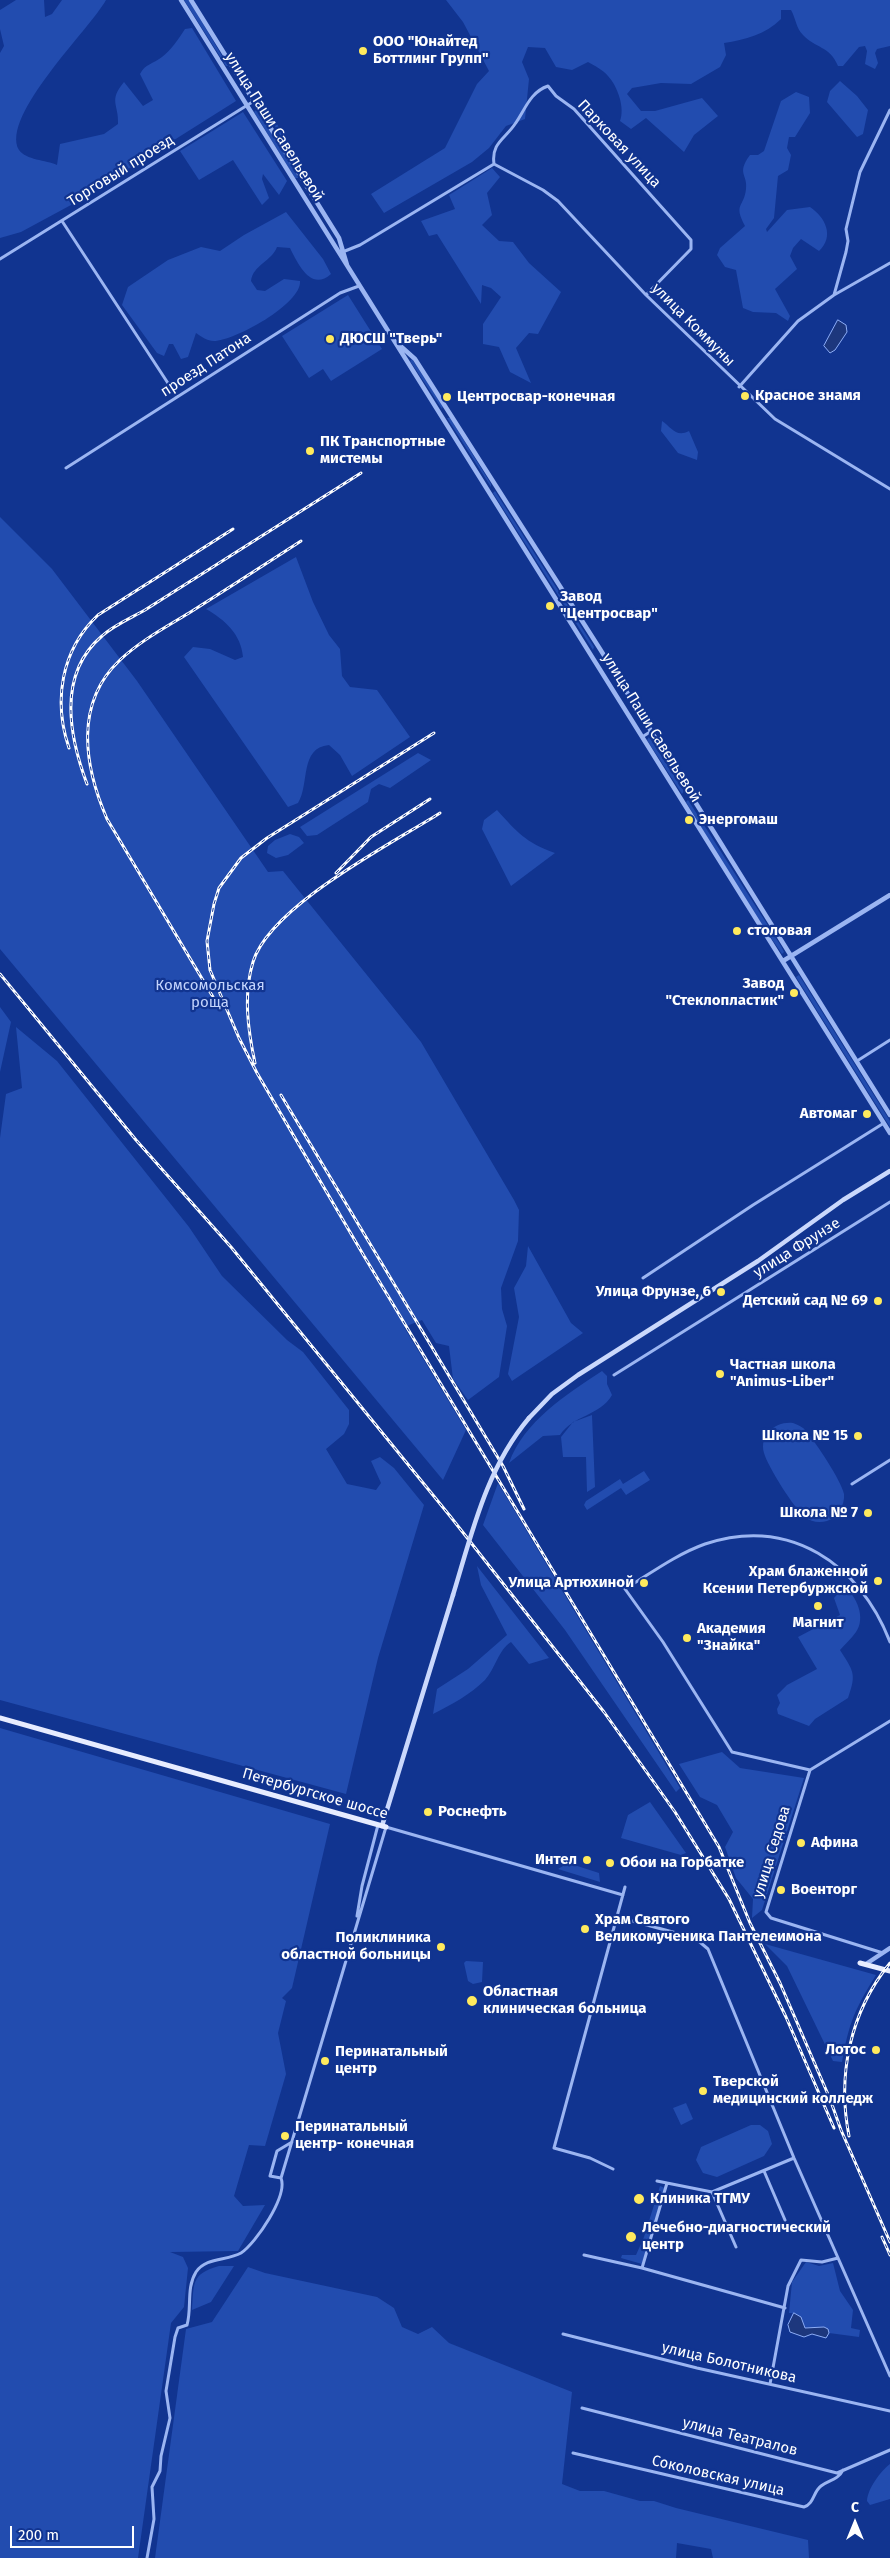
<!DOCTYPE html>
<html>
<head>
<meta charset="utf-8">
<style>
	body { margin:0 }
	#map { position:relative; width:890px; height:2558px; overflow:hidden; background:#113490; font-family:"Fira Sans",sans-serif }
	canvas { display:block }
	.north { position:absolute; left:830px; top:2498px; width:50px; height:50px; -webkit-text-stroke:4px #113490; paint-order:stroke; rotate:0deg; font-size:14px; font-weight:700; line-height:20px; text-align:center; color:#fff }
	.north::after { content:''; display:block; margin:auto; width:18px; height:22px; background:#fff; clip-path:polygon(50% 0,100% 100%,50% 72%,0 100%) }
	.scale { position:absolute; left:10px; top:2526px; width:124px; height:22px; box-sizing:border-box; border:2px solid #fff; border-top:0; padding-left:6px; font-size:15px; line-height:18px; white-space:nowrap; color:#fff; -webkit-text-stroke:4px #113490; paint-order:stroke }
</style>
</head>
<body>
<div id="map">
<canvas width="890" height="2558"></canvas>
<div class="north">С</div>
<div class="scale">200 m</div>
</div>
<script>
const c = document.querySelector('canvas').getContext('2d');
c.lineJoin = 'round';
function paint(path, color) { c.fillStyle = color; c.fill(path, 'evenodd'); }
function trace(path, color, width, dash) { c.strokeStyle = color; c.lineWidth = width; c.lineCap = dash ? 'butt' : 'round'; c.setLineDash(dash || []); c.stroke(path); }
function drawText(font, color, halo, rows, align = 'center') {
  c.font = font + ' "Fira Sans",sans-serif'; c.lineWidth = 4.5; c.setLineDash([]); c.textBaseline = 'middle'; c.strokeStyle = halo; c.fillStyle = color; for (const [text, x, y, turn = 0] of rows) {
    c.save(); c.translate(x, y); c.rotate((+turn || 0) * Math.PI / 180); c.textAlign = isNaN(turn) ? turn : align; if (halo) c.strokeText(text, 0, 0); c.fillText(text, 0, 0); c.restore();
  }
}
paint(new Path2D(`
	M16 0H44L45 17 52 14 62 0H106C90 29 0 116 19 150 26 160 46 160 57 165L60 144 104 134 118 124C119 104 108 101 124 82L143 106 153 100 140 74C145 64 153 64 162 57 171 50 178 40 185 29L192 28 236 101 71 205 21 232 0 238V53L4 46 0 29V10Z
	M184 0H189L228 66H226Z
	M446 0H890V46L877 49 875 53 878 63 875 69 865 64 867 51 865 46 859 47 843 66H838C830 46 815 48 803 35 796 28 796 19 791 10H781V19C766 34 745 40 724 43L726 55 720 67 691 84 661 83 632 88 627 94 641 111H655L702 98 718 116 694 135 684 152 646 118 631 129 620 121C625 108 618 87 608 76 603 70 595 66 588 62L572 70 556 67 545 48 528 47 522 62 529 79 525 119 506 126 489 148 472 162 384 213 371 194 445 148 477 84 489 71 463 22Z
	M840 81 857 96 868 110 863 134 857 137 827 102 830 91Z
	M796 92 809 97 810 113 795 137H789L787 148 791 155 788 170 778 176 774 218 766 229 767 232 787 210 810 207C825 217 835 236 819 251L801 239 793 248 790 256 797 269 775 289 790 316 788 321 776 313 753 312 743 308 736 270 725 267 717 255 720 248 745 226C733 203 744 208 746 189 748 174 736 174 750 155H758L764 151 781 101Z
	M262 104H265L293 151 290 152Z
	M257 109 298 176V178H295L254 112Z
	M243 112 287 181 279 195 263 174 262 179 269 198 262 205 233 160 199 180 180 151Z
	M492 168 500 177 487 193 492 215 482 225 499 241 513 242 529 263 561 292 538 334 529 333 516 348 531 383 510 372 499 347 483 344V324L501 297 491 288 482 285 481 304 437 234 429 236 421 221 455 209 449 195Z
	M286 212 323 259 331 274C311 292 298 264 290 248L277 247C272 261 253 265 251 281L257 290 265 291 284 279 300 281C302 304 234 341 214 341 207 341 202 337 196 333L188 357 181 359 173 344H169L164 356 157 353 122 305 128 287 168 260 201 247 220 251 244 235Z
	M348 295 382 349 331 381 323 369 309 378 282 336Z
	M412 359 443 406 442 409 410 361Z
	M447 418H450L491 484V487Z
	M662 421C671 427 676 438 689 431L698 452 697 460 678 453 661 431Z
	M495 491 594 647 593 650 493 493Z
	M0 517 52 569 137 681 268 872 283 871 421 1042 514 1200 519 1210 518 1241 501 1288 502 1309 507 1326 499 1377 468 1400 453 1379 449 1346 436 1343 422 1320 404 1327 466 1430 443 1480 0 949Z
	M296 557 313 602 329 635 340 649 342 676 350 687 377 690 410 737 352 776 340 755 329 745C299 748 310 784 298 803L288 807 184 657 193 647 210 649 235 660 243 657C241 634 225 620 206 609Z
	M649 737 684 791 682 794 647 740Z
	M418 753 431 760 390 788 379 784 371 789 368 802 317 835 307 836 300 827Z
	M688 800 781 946 784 952 782 954 735 885 686 802Z
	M497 810C518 833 525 842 555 853L511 886 482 829 484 820Z
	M290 834 299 837 304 843 288 855 276 858 267 853 268 846 275 840Z
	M799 975 890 1121V1127L796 977Z
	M0 1007 11 1022 0 1072Z
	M16 1027 57 1061 189 1227 222 1276 287 1340 303 1352 349 1410V1424L344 1434 326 1449 347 1484 376 1490 381 1483 371 1461 380 1457 394 1468 424 1505 378 1658 346 1794 0 1700V1138L6 1094 22 1088Z
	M528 1246 571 1323 583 1333 512 1381 508 1374 519 1317 514 1288 526 1266Z
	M602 1371 607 1376V1384L612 1395C600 1416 573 1415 560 1435L543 1436 509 1463C524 1421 566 1395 602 1371Z
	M592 1415 595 1487 587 1492 586 1457H563L561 1437 573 1422Z
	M793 1423C798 1425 803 1427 806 1431 816 1443 841 1480 844 1494 845 1505 838 1517 827 1521 819 1523 811 1522 805 1517 795 1510 767 1465 764 1453 759 1434 776 1421 793 1423Z
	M644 1471 650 1480 626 1495 621 1488 587 1510 584 1505 586 1501 620 1479 623 1484Z
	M498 1483 680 1788 676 1792 565 1630 483 1525Z
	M477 1566 549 1658 529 1664 511 1642C499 1649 495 1669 485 1680 471 1694 451 1705 433 1714L437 1689 468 1669 507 1635 481 1585Z
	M844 1587C857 1596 866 1618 856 1632 851 1639 845 1644 840 1650 853 1671 857 1673 848 1698L815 1719 809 1726 778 1714 777 1709 780 1703 777 1695 787 1685 817 1669 798 1637 840 1615 834 1598Z
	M0 1728 330 1824 292 1988 282 1998 286 2001 278 2033 286 2074 265 2146 249 2145 234 2196 243 2206 265 2205 238 2251 170 2252 183 2257 188 2268 184 2307 171 2323 138 2558H0Z
	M722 1752 740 1768 804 1778 762 1910 752 1918 753 1899 736 1878 725 1847 733 1832 717 1805 700 1797 679 1764Z
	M650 1802 686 1853 681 1855 621 1838 628 1815Z
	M568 1863 599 1873 600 1882 558 1869Z
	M765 1944 876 1975C855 2009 849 2022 842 2062L833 2061 787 1966Z
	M466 1961 483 1962 482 1982 473 1984 468 1981 464 1963Z
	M686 2103 693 2119 681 2125 673 2108Z
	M751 2125H760L768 2131 772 2144 764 2156 717 2177 703 2173 696 2160 701 2147Z
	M660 2186 665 2188 662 2197 659 2196 657 2202 660 2204 642 2264 621 2258 622 2255H636L644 2237Z
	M806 2262 819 2266 833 2263 840 2291 853 2310 851 2328 860 2330 859 2337 829 2333 824 2327 805 2328 801 2317 794 2313H789L792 2282Z
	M219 2266H234L211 2302 192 2310C194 2283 191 2274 219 2266Z
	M248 2267 265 2273 377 2297 394 2308 402 2327 418 2334 432 2327 449 2343 572 2392 562 2484 580 2491H604L640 2501H654L676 2508 808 2540 809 2558H713L711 2549 677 2543 676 2558H155L186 2329 212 2322Z
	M890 2464V2499L870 2505 867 2501C868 2488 880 2472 890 2464Z`), '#224caf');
const water = new Path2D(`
	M838 320 846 325 847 332 835 350 830 353 824 346Z
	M794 2313 801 2317 805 2328 824 2327 828 2329 829 2333 826 2338 812 2334 804 2337 790 2332 788 2325Z`);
paint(water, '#1d377d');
trace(water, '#8dadf6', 1);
trace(new Path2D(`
	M494 164 543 190 558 201 646 295 775 419 890 489
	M494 164C491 143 505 139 515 124 525 110 530 92 548 86L556 96 574 109 691 240V249L646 295
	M62 221 177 397
	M345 251 360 245 494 164
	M0 259 254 101
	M834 295 846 252 848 241 846 229 860 172 890 110
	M739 387 798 321 834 295 890 263
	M66 468 340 293 359 286
	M642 737 650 732
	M857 1061 890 1040
	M643 1278 753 1205 884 1123
	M614 1375 890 1202
	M852 1484 890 1460
	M810 1770 732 1752 663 1642 625 1589C651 1573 677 1554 705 1544 790 1516 860 1564 890 1642
	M357 1916 362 1886 378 1825
	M617 1917 695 1938 708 1949 794 2158 890 2376
	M883 1953 771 1918 766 1912 810 1770 890 1721
	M292 2142 277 2151 270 2176 281 2178 386 1827 623 1895
	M613 2169 590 2158 554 2148 625 1887
	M764 2171 785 2220
	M657 2181 712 2192 794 2158
	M712 2192 736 2247
	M584 2255 642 2268 785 2308
	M642 2268 667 2183
	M563 2334 697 2368 890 2411
	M770 2384 788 2286 801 2260 822 2262 838 2258
	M582 2408 837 2473 890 2450
	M573 2453 804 2507C814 2504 813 2492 821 2486 829 2480 838 2480 843 2470
	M147 2558 154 2519 152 2487 160 2471 161 2456 170 2418 166 2391 175 2337 178 2328 187 2325C192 2308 186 2288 196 2272 206 2257 227 2261 241 2253 256 2243 288 2196 281 2178`), '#9bb5f2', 3);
trace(new Path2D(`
	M181 0 890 1133
	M191 0 339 238 347 265
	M396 342 415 359 600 649 890 1115
	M783 961 890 895
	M866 1964 890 1948`), '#9bb5f2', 4.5);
trace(new Path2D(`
	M529 1418 552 1394 578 1375 758 1261 843 1200 890 1171
	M382 1826 453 1595`), '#cad8fc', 4.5);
trace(new Path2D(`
	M0 1718 386 1827
	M860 1963 890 1971`), '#e7ecff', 5);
const rail = new Path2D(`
	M434 733 267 838 241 858 219 888 214 904 207 941 210 970 239 1038 257 1073 364 1256 719 1847 750 1923 780 1983 830 2099 841 2130 890 2242
	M69 748C53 701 61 650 98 615L233 529
	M87 784C69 736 57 674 102 636 114 625 131 618 145 610L361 473
	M336 873 371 837 430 799
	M0 974 136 1140 231 1247 450 1516 604 1712 675 1812 729 1899 786 2017 834 2128
	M216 1002 107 819C84 766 74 703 120 660 140 641 166 627 189 613 227 589 264 565 301 541
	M255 1063C248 1030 243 995 253 962 270 906 391 844 440 813
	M281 1095 503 1466 524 1509
	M849 2136C837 2075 850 2012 890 1963
	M882 2237 890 2255`);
trace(rail, '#fff', 3);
trace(rail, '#113490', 1, [4]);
trace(new Path2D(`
	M453 1595C472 1533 486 1469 529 1418`), '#cad8fc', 4.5);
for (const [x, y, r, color] of [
	[363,51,5,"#ffea5d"],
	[330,339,5,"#ffea5d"],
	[745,396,5,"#ffea5d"],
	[447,397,5,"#ffea5d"],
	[310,451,5,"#ffea5d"],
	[550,606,5,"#ffea5d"],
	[689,820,5,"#ffea5d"],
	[737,931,5,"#ffea5d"],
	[794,993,5,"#ffea5d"],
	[867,1114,5,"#ffea5d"],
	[721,1292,5,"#ffea5d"],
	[878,1301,5,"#ffea5d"],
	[720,1374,5,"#ffea5d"],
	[858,1436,5,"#ffea5d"],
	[868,1513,5,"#ffea5d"],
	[878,1581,5,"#ffea5d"],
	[644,1583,5,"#ffea5d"],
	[818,1606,5,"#ffea5d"],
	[687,1638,5,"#ffea5d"],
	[428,1812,5,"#ffea5d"],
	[801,1843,5,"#ffea5d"],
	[587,1860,5,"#ffea5d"],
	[610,1863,5,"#ffea5d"],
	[781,1890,5,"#ffea5d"],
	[585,1929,5,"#ffea5d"],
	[441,1947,5,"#ffea5d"],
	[472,2001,6,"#ffea5d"],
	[876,2050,5,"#ffea5d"],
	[325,2061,5,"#ffea5d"],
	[703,2091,5,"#ffea5d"],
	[285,2136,5,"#ffea5d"],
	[639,2199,6,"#ffea5d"],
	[631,2237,6,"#ffea5d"]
]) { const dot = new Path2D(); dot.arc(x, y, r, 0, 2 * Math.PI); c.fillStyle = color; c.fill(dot); trace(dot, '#113490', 2); }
drawText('bold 15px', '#fff', '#113490', [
	["ООО \"Юнайтед",373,42],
	["Боттлинг Групп\"",373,59],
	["ДЮСШ \"Тверь\"",340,339],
	["Красное знамя",755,396],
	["Центросвар-конечная",457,397],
	["ПК Транспортные",320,442],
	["мистемы",320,459],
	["Завод",560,597],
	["\"Центросвар\"",560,614],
	["Энергомаш",699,820],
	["столовая",747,931],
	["Завод",784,984,"right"],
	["\"Стеклопластик\"",784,1001,"right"],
	["Автомаг",857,1114,"right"],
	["Улица Фрунзе, 6",711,1292,"right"],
	["Детский сад № 69",868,1301,"right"],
	["Частная школа",730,1365],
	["\"Animus-Liber\"",730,1382],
	["Школа № 15",848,1436,"right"],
	["Школа № 7",858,1513,"right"],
	["Храм блаженной",868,1572,"right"],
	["Ксении Петербуржской",868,1589,"right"],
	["Улица Артюхиной",634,1583,"right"],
	["Магнит",818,1623,"center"],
	["Академия",697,1629],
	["\"Знайка\"",697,1646],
	["Роснефть",438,1812],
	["Афина",811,1843],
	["Интел",577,1860,"right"],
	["Обои на Горбатке",620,1863],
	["Военторг",791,1890],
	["Храм Святого",595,1920],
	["Великомученика Пантелеимона",595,1937],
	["Поликлиника",431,1938,"right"],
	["областной больницы",431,1955,"right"],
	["Областная",483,1992],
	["клиническая больница",483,2009],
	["Лотос",866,2050,"right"],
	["Перинатальный",335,2052],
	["центр",335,2069],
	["Тверской",713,2082],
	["медицинский колледж",713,2099],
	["Перинатальный",295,2127],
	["центр- конечная",295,2144],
	["Клиника ТГМУ",650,2199],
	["Лечебно-диагностический",642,2228],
	["центр",642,2245]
], 'left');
drawText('15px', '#fff', '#113490', [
	["улица Паши Савельевой",274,127,58],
	["Парковая улица",619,144,47],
	["Торговый проезд",121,171,-32],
	["улица Коммуны",693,325,45],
	["проезд Патона",206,365,-33],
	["улица Паши Савельевой",651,728,58],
	["улица Фрунзе",797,1248,-32],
	["Петербургское шоссе",315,1794,16],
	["улица Седова",772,1852,-73],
	["улица Болотникова",729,2363,13],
	["улица Театралов",740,2437,14],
	["Соколовская улица",718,2476,13]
]);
drawText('15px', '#c3d4fd', '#113490', [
	["Комсомольская",210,986],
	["роща",210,1003]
]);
</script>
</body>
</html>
